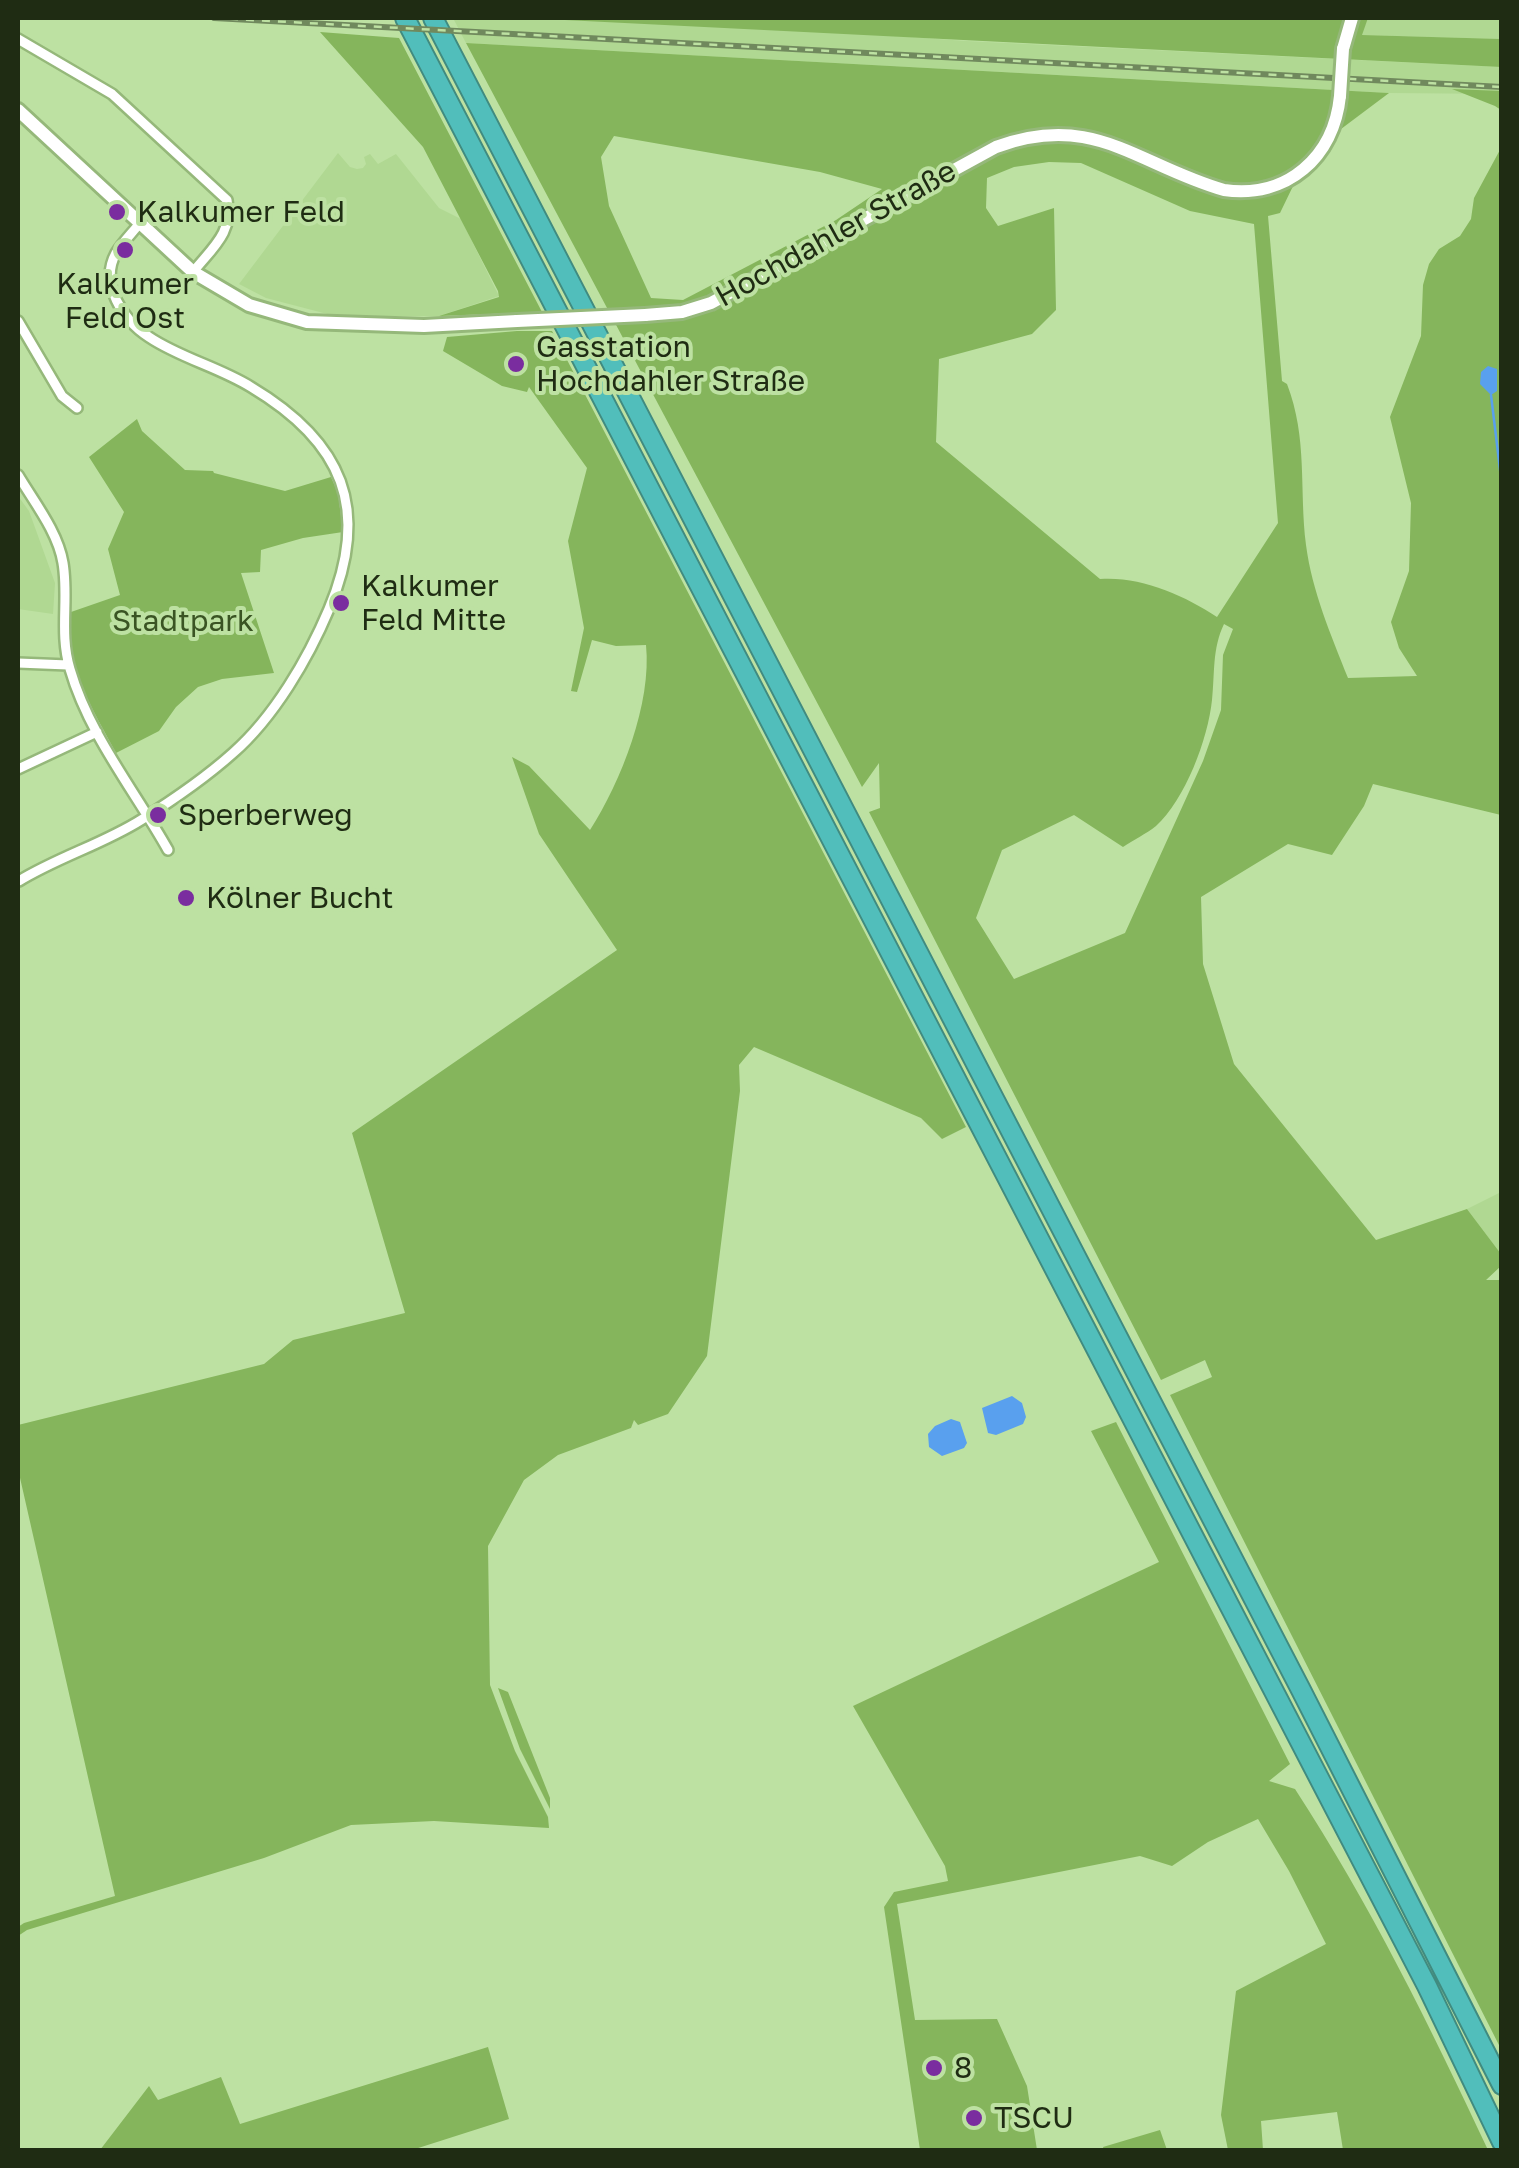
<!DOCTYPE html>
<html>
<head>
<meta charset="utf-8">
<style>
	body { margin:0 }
	#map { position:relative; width:1519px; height:2168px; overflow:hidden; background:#bde1a2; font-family:"Golos Text",sans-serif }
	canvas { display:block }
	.frame { position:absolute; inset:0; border:20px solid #1f2c13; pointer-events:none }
</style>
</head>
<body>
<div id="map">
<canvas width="1519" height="2168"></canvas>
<div class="frame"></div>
</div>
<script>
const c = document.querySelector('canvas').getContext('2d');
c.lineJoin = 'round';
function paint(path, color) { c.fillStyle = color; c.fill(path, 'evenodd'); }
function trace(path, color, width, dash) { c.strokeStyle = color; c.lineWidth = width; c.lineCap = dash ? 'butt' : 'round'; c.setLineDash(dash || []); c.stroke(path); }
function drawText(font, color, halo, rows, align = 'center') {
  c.font = font + ' "Golos Text",sans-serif'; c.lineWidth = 8; c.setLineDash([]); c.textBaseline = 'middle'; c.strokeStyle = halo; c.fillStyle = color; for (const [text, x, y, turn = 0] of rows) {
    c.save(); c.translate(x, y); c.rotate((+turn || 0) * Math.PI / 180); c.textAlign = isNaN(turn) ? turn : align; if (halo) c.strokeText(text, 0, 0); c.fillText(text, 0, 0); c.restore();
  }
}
paint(new Path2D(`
	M453 18H525L812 30 966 41 1501 67V94L1389 93 466 43Z
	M1368 18H1501V39L1361 35Z
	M338 153 350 167 357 169 363 168 366 164 364 157 370 154 378 164 396 154 439 208 461 219 499 296 439 316H335L266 298 239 284Z
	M18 496 29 511 55 583 53 614 18 609Z
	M1501 1192V1254L1467 1209Z`), '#b0d892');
paint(new Path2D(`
	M525 18H1368L1362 35 1501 39V67Z
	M320 32 399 38 542 312 439 316 499 297 498 291 423 147Z
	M466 43 1389 93 1309 153 1280 213 1268 216 1282 381 1287 384C1308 439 1299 488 1306 545 1312 591 1331 635 1348 678L1417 676 1399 648 1391 622 1409 571 1411 503 1390 417 1421 336 1423 285 1429 264 1439 249 1460 236 1471 219 1474 198 1501 148V815L1373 784 1364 806 1332 855 1288 844 1201 897 1203 964 1234 1064 1376 1240 1467 1209 1501 1254V1266L1486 1280H1502L1501 2049 1170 1395 1212 1377 1205 1360 1161 1380 869 812 880 808 879 763 862 787ZM614 136 820 172 882 189 836 220 683 300 651 298 609 206 601 157ZM1049 162 1081 163 1190 211 1254 224 1278 523 1217 617C1184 595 1140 576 1100 579L936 442 939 359 1032 334 1056 310 1054 208 998 226 986 208 987 178 1014 167ZM1224 624 1233 629 1223 655 1221 710 1203 761 1125 933 1014 979 976 918 1002 850 1074 815 1123 847C1133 840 1146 834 1156 826 1185 800 1208 739 1212 700 1215 673 1212 649 1224 624Z
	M1452 89 1501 91V110L1495 106Z
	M517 331H552L966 1127 942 1139 921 1118 754 1047 739 1065 740 1091 707 1356 668 1414 638 1425 634 1420 631 1428 558 1455 524 1480 488 1546 490 1685 515 1751 548 1817 549 1828 434 1821 351 1825 264 1858 27 1930 18 1936V1927L24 1923 115 1896 18 1469V1425L264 1364 293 1340 405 1313 352 1133 617 950 539 834 512 757 529 766 590 830C621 782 652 703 646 645L616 646 592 640 577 692 571 691 584 628 568 541 587 468 529 387 527 392 502 386 443 351 447 337Z
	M137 419 142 431 185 470 213 471 214 473 285 491 331 477 338 493 343 532 303 538 261 550 260 572 241 573 274 673 222 679 198 687 176 707 159 731 116 753C94 711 61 661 71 612L120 595 108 549 124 512 89 457Z
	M1116 1422 1290 1764 1269 1781 1295 1789C1370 1904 1430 2026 1488 2150H1343L1337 2112 1261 2121 1263 2150H1228L1221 2115 1236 1991 1326 1944 1289 1871 1258 1819 1208 1842 1172 1866 1140 1856 897 1904 915 2020 997 2019 1027 2086 1037 2150H920L884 1907 894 1892 948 1881 945 1866 853 1706 1159 1562 1091 1431Z
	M498 1688 508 1692 550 1798V1809L520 1749Z
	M488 2047 509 2119 412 2150H100L149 2086 158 2100 221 2077 240 2124Z
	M1160 2130 1167 2150H1104L1103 2147Z`), '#85b55c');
paint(new Path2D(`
	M1488 366 1497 369V391L1491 395 1480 384 1481 372Z
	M1012 1396 1022 1403 1026 1417 1023 1424 996 1435 988 1433 982 1408Z
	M951 1419 960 1422 967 1443 964 1448 942 1456 929 1447 928 1434 935 1426Z`), '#59a0ee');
trace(new Path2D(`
	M1491 395 1502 486`), '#59a0ee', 2.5);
const minor = new Path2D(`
	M18 39 112 94 227 200C234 232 212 248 193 272
	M18 321 62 396 77 408
	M18 475C34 502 58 532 63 563 69 599 59 633 70 669 89 735 135 791 168 850
	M18 663 68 665
	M18 769 97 732
	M19 881C58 857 103 844 141 820 173 800 205 778 233 753 274 717 308 659 329 609 371 509 343 442 251 387 219 367 180 358 149 337 123 320 99 284 116 253 122 243 132 233 140 223`);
const secondary = new Path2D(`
	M1343 49 1352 18
	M18 110 193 272 249 305 307 322 424 326 517 321
	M645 315 682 312 711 303 996 147C1094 111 1137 165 1224 190 1287 199 1334 157 1340 96`);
const motorway = new Path2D(`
	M405 18 1427 1986 1502 2142
	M433 18 1301 1690 1502 2085`);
trace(minor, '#95b87a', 14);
trace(secondary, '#95b87a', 18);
trace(motorway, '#408b80', 22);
trace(minor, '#fff', 9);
trace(secondary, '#fff', 12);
trace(motorway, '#51bebb', 18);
const rail = new Path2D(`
	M214 18 1502 87`);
trace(rail, '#70895d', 6);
trace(rail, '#bde1a2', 2.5, [8]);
const secondaryBridge = new Path2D(`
	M1340 96 1343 49
	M517 321 645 315`);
trace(secondaryBridge, '#95b87a', 18, []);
trace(secondaryBridge, '#fff', 12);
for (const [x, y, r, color] of [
	[117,212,10,"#7a2d9f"],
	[125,250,10,"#7a2d9f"],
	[516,364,10,"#7a2d9f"],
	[341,603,10,"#7a2d9f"],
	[158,815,10,"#7a2d9f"],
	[186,898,10,"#7a2d9f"],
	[934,2068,10,"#7a2d9f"],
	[974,2118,10,"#7a2d9f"]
]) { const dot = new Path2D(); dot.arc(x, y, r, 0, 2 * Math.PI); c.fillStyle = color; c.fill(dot); trace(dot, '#bde1a2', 4); }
drawText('30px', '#1f2c13', '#bde1a2', [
	["Kalkumer Feld",137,212],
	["Kalkumer",125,284,"center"],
	["Feld Ost",125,318,"center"],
	["Gasstation",536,347],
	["Hochdahler Straße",536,381],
	["Kalkumer",361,586],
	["Feld Mitte",361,620],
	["Sperberweg",178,815],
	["Kölner Bucht",206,898],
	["8",954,2068],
	["TSCU",994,2118]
], 'left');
drawText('30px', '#1f2c13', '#bde1a2', [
	["Hochdahler Straße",836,234,-29]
]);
drawText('30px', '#3a5423', '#bde1a2', [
	["Stadtpark",183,621]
]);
</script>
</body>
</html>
